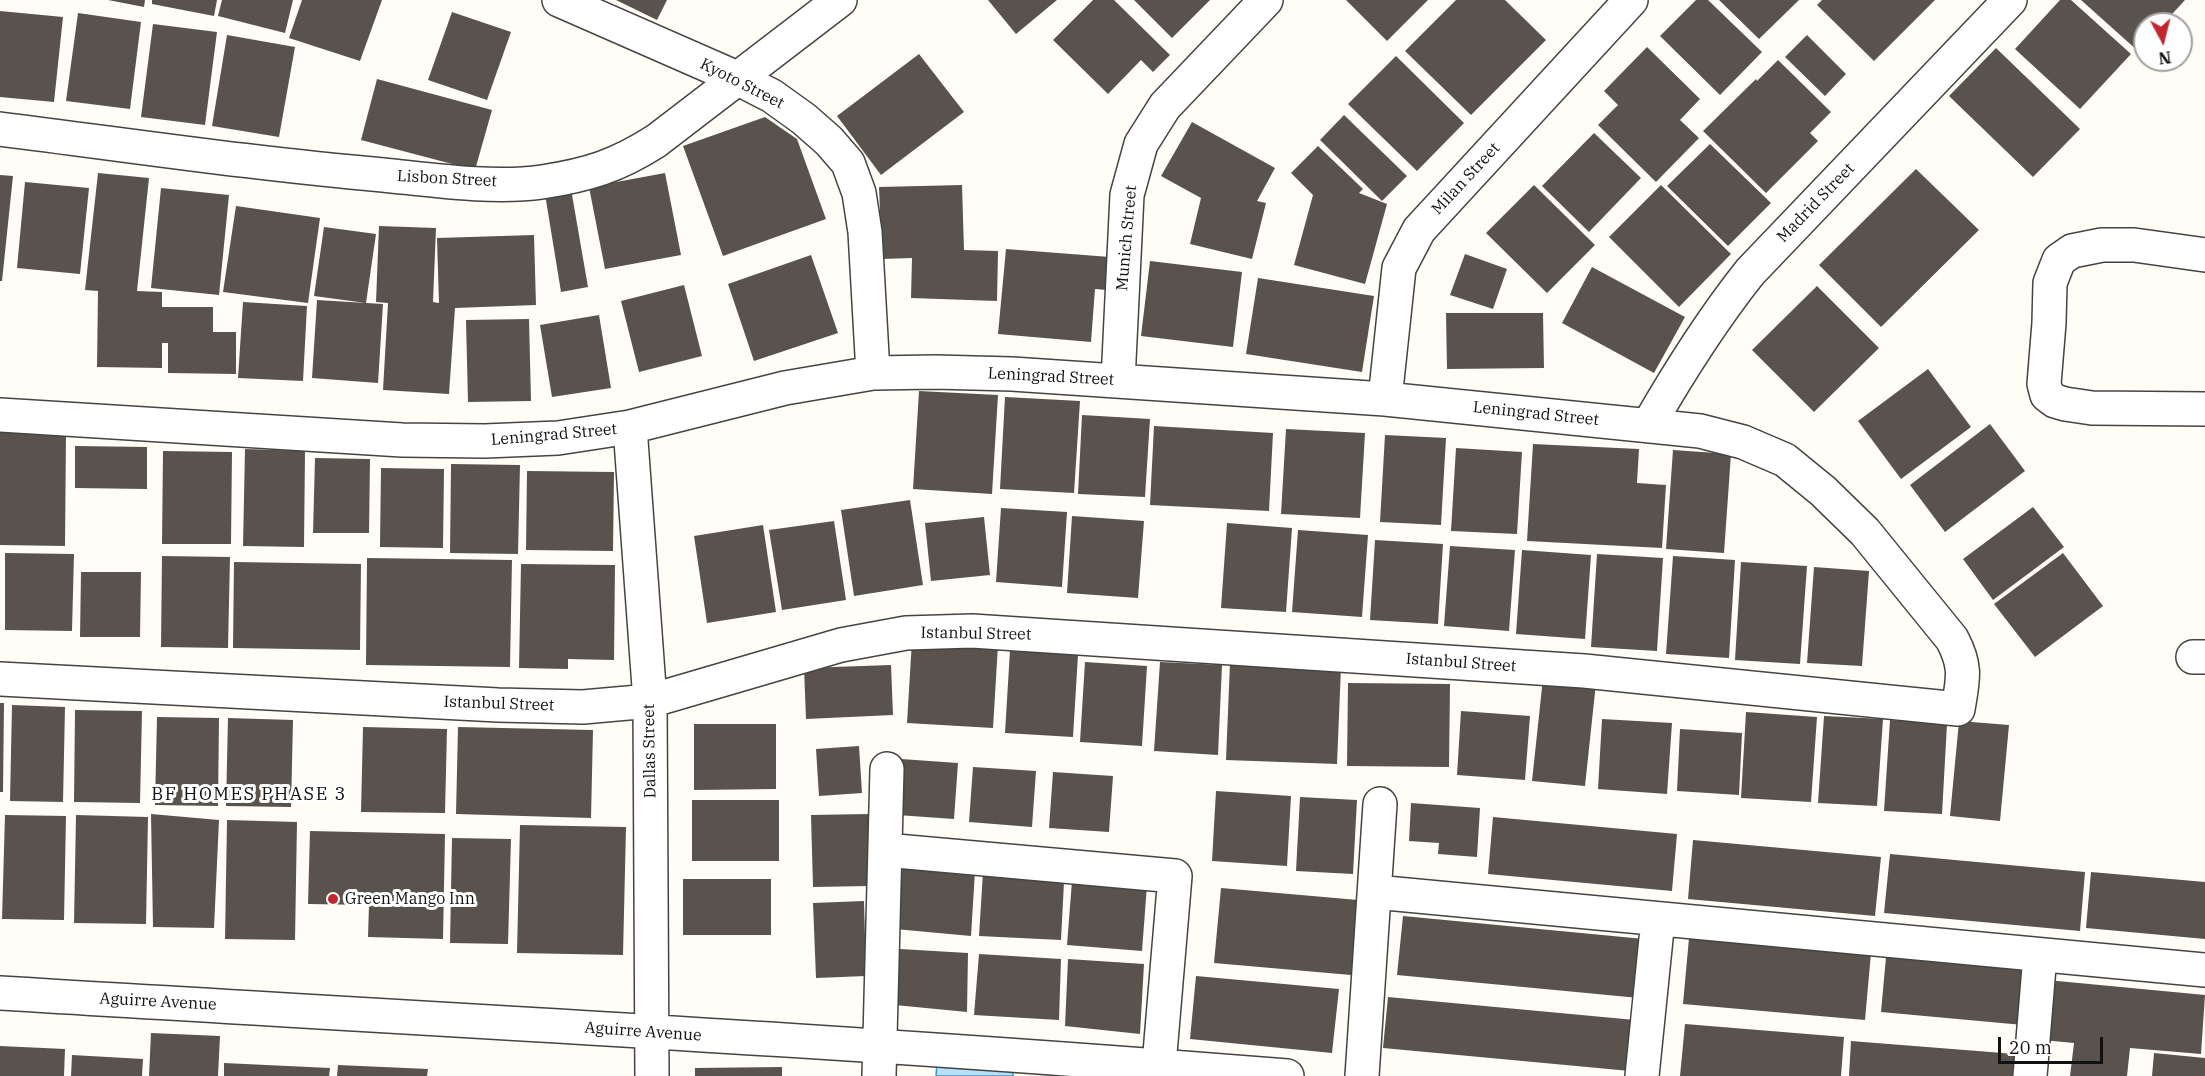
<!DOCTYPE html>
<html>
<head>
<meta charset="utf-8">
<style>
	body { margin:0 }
	#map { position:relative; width:2205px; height:1076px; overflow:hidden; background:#fffdf5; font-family:"IBM Plex Serif",serif }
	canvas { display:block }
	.north { position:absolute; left:2133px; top:12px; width:60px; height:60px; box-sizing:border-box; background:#fff; border:2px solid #a0a0a0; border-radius:50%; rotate:173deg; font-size:16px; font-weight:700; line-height:24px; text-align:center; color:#111 }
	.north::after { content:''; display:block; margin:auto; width:21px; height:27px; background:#c4262e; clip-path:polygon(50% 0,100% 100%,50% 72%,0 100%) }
	.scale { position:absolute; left:1998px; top:1037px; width:105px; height:27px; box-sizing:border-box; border:3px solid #111; border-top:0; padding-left:8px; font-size:18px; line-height:21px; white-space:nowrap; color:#111; -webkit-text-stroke:4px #fff; paint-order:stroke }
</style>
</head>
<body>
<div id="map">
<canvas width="2205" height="1076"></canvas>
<div class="north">N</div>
<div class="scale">20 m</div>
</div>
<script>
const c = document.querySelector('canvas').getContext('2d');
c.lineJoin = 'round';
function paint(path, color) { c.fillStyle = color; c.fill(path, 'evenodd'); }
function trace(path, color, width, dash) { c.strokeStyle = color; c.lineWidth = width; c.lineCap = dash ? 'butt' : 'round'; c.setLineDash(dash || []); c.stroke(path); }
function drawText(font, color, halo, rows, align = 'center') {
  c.font = font + ' "IBM Plex Serif",serif'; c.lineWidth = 6; c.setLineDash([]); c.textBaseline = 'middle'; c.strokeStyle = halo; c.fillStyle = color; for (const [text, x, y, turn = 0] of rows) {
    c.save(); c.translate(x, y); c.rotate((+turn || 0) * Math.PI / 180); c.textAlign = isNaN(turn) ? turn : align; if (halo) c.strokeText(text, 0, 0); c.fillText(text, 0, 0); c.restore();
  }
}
const water = new Path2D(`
	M937 1063 1013 1070V1076H936Z`);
paint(water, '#b9e0f7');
trace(water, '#3f96cf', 1.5);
paint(new Path2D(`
	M108 0H145L144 7Z
	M152 0H217L214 16 152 4Z
	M222 0H293L285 33 218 16Z
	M302 0H382L360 61 289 38Z
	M616 0H667L657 20Z
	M988 0H1057L1016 34Z
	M1093 0H1114L1170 55 1153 72 1141 60 1108 94 1053 40Z
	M1134 0H1210L1172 38Z
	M1346 0H1428L1387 41Z
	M1456 0H1505L1546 40 1471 115 1405 51Z
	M1696 0H1708L1762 52 1720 95 1660 36Z
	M1719 0H1799L1759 39Z
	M1822 0H1935L1874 61 1817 5Z
	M2060 0H2071L2131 54 2080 109 2015 49Z
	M2081 0H2185L2163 24H2145V43L2138 51Z
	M0 11 63 17 54 102 0 97Z
	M452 12 511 32 487 100 428 80Z
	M78 13 141 22 130 109 66 101Z
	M153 24 217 32 205 125 141 117Z
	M227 35 295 47 279 137 212 126Z
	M1807 35 1846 74 1825 96 1785 57Z
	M1647 47 1700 99 1680 120 1699 138 1656 182 1598 125 1618 105 1604 91Z
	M1996 48 2080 129 2033 177 1949 96Z
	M919 54 964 112 881 175 837 116Z
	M1396 56 1464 123 1417 171 1348 104Z
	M1778 60 1831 112 1810 133 1818 141 1766 193 1703 131 1756 79 1757 81Z
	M377 79 492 110 475 170 361 140Z
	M1344 115 1407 176 1382 201 1320 140Z
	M765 117 797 139 826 219 723 256 683 146Z
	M1192 122 1275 168 1257 201 1266 203 1252 259 1190 244 1201 198 1161 176Z
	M1594 133 1641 178 1589 232 1542 186Z
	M1710 144 1771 203 1728 246 1667 186Z
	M1318 146 1363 189 1359 193 1387 204 1365 284 1294 265 1313 195 1291 173Z
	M1916 169 1979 230 1881 327 1819 265Z
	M98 173 149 178 137 291 162 292V307H213V332H236V374L168 373V343H162V368L97 367 98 291 85 290Z
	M665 173 681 255 605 269 589 187Z
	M0 175 13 176 2 281H0Z
	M25 182 89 188 80 274 17 268Z
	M962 185 964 250 998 251 997 301 911 298 912 258 882 259 879 187Z
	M1534 185 1595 245 1547 293 1486 233Z
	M1661 185 1731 254 1679 307 1609 237Z
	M161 188 229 195 219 295 151 288Z
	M571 189 588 287 561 292 545 194Z
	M236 206 320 218 308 303 223 292Z
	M379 226 436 228 433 302 439 303 437 238 534 235 536 305 455 308 449 394 383 390 388 303 376 302Z
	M324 227 376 234 366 303 314 296Z
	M1006 249 1110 257 1107 290 1095 289 1091 342 998 334Z
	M1465 254 1507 269 1493 309 1450 295Z
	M811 255 838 333 754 361 728 284Z
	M1150 261 1242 272 1233 347 1141 336Z
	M1592 267 1685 317 1654 373 1562 323Z
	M1258 278 1374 296 1362 372 1246 354Z
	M684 285 702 356 639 372 621 301Z
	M1817 286 1879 348 1814 412 1752 350Z
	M317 300 383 304 378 383 312 378Z
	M243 302 307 306 303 381 238 378Z
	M1446 313H1543L1544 368 1447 369Z
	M599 315 611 388 552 397 540 325Z
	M529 319 531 401 468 402 466 320Z
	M1928 369 1971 427 1901 479 1858 421Z
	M919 391 998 395 992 494 913 489Z
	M1005 397 1080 401 1074 493 1000 489Z
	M1082 415 1150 419 1145 497 1078 494Z
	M1990 424 2025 471 1945 532 1910 485Z
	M1154 426 1273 433 1269 511 1150 505Z
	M1286 429 1365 433 1360 518 1281 514Z
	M0 432 66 433 65 546 0 545Z
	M1385 435 1446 438 1441 525 1380 522Z
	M1533 444 1639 449 1637 483 1666 485 1662 548 1527 541Z
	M75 446 147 447V489L75 488Z
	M1456 448 1522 452 1517 534 1451 531Z
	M245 449 305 451 304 547 243 546Z
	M1673 450 1731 454 1724 553 1666 549Z
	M163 451 232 452 231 544H162Z
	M315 458 370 459 369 533H313Z
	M451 464 520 465 518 554 450 553Z
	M381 468 444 469 443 548 380 547Z
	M527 471 614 472 613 551 526 550Z
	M910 500 923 585 854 596 841 510Z
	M2033 507 2064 547 1993 600 1963 559Z
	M1001 508 1067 512 1062 587 996 582Z
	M1072 516 1144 521 1138 598 1067 593Z
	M984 517 990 575 931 581 925 523Z
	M834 521 846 600 782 610 769 530Z
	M1227 523 1292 528 1286 612 1221 608Z
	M763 525 776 612 707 623 694 536Z
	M1298 530 1368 535 1362 617 1292 612Z
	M1375 540 1443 544 1438 624 1370 620Z
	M1450 546 1515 550 1509 631 1444 626Z
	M1522 550 1591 555 1585 639 1516 634Z
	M5 553 74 554 72 631 5 630Z
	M2063 553 2103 606 2035 657 1994 604Z
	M1597 554 1663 558 1657 651 1591 647Z
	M162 556 230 557 228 648 161 647Z
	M1673 556 1735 560 1729 658 1666 654Z
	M367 558 512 560 510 667 366 665Z
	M234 562 361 564 360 650 233 648Z
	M1741 562 1807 566 1800 664 1735 660Z
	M521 564 615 565 614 660 568 659V669L519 668Z
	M1814 567 1869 571 1862 666 1807 663Z
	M81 572H141L140 637H80Z
	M912 640 998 645 993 728 907 723Z
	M1010 650 1078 655 1073 737 1005 733Z
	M1085 662 1147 666 1142 746 1080 742Z
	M1160 662 1222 665 1218 755 1154 751Z
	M1230 663 1341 667 1337 764 1226 760Z
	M891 665 893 715 806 719 804 668Z
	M1543 678 1596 683 1585 786 1532 781Z
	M1348 683 1450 684 1449 767 1347 766Z
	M0 703H4L3 792H0Z
	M12 705 65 707 63 802 10 801Z
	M75 710 142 711 140 803 74 802Z
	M1461 711 1530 716 1525 780 1457 775Z
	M1746 712 1817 717 1811 802 1741 798Z
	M1824 716 1883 719 1877 806 1818 803Z
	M157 717 219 718 218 806 155 805Z
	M228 718 293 720 291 807 226 806Z
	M1602 719 1672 723 1667 794 1598 789Z
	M1890 720 1947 724 1942 814 1884 811Z
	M1959 721 2009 725 2000 821 1950 816Z
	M694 724H776V789L694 790Z
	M363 727 447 729 445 813 361 812Z
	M458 727 593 730 591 818 456 814Z
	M1680 729 1742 733 1739 795 1677 791Z
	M859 746 862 793 819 796 816 749Z
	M901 759 958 763 954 819 897 815Z
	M973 767 1036 771 1032 827 969 822Z
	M1053 772 1113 776 1109 832 1049 828Z
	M1216 791 1291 796 1287 866 1212 861Z
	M1300 797 1357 800 1353 874 1296 871Z
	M692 800H779V861H692Z
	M1411 803 1480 808 1477 857 1438 854 1439 843 1409 841Z
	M151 814 219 820 214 928 153 927Z
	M868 814 869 886 813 887 811 815Z
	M5 815 66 816 64 920 2 919Z
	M76 815 148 817 146 924 74 923Z
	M1493 817 1677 834 1672 891 1488 874Z
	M227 820 297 822 295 940 225 939Z
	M520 825 626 827 623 955 517 953Z
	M310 831 445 834 443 939 368 937 369 905 308 904Z
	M452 838 511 839 508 944 450 943Z
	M1693 840 1881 857 1875 916 1688 899Z
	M1890 854 2085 872 2080 931 1884 913Z
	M901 867 975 871 971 936 895 929Z
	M983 872 1064 882 1061 940 979 936Z
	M2091 872 2205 882V939L2086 928Z
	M683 879H771V935H683Z
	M1072 881 1147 885 1142 951 1067 945Z
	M1221 888 1358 900 1351 975 1214 963Z
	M864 901 866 976 816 978 813 903Z
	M1403 916 1644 939 1639 998 1397 975Z
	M1689 938 1871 953 1865 1020 1683 1004Z
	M900 949 968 953 967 1012 895 1005Z
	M979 954 1061 959 1059 1020 974 1015Z
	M1886 957 2028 969 2023 1025 1881 1012Z
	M1068 959 1144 964 1140 1034 1065 1026Z
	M1196 976 1339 989 1332 1053 1190 1039Z
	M2047 980 2205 995 2201 1054 2130 1048 2127 1076H2070L2074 1043 2042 1040Z
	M1388 997 1635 1020 1630 1071 1383 1048Z
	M1685 1024 1844 1037 1841 1076H1680Z
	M151 1033 220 1036 218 1076H149Z
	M1851 1041 2028 1055 2026 1076H1849Z
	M0 1046 65 1049 64 1076H0Z
	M2154 1053 2205 1058V1076H2152Z
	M72 1055 143 1059 142 1076H71Z
	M224 1063 330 1068 329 1076H224Z
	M338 1065 428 1069 427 1076H337Z
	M782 1067V1076H695V1068Z`), '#5a524d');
const minor = new Path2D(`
	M559 0 737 78 772 96 804 119 829 141 848 163 859 193 865 232 873 373
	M0 129C128 145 255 164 383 175 432 180 494 189 542 182 588 175 617 166 656 141L840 0
	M2205 255 2134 245H2102L2072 251 2059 260 2050 283 2049 323 2044 384 2047 395 2055 401 2065 404 2092 408 2205 409
	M1118 381 1127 195 1141 144 1165 106 1266 0
	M1385 399 1399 268 1419 230 1631 0
	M0 415 402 440 485 441 558 438 630 427 785 388 873 373 935 372 1012 374 1385 399 1700 431 1743 442 1785 460 1823 491 1865 532 1952 639C1967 667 1963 679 1958 709L1584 671 972 631 906 633 841 645 650 701 583 707 498 705 0 679
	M1648 426C1679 372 1711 321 1750 272L2010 0
	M630 427 650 701 652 1076
	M2193 657H2205
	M885 850 1175 876 1159 1065
	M1375 892 2205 970
	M0 993C429 1019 858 1041 1287 1076
	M879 1076 887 769
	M1362 1076 1380 804
	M1642 1076 1658 919
	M2030 1076 2040 955`);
trace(minor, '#444', 36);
trace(minor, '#fff', 33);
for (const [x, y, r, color] of [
	[333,899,6,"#c4262e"]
]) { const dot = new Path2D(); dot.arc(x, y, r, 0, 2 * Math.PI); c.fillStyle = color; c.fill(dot); trace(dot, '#fff', 2); }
drawText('16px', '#111', '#fff', [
	["Kyoto Street",742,84,27],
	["Lisbon Street",447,179,3],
	["Milan Street",1466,179,-47],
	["Madrid Street",1816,203,-46],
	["Munich Street",1127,238,-85],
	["Leningrad Street",1051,377,3],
	["Leningrad Street",1536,414,6],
	["Leningrad Street",554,435,-5],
	["Istanbul Street",976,634,1],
	["Istanbul Street",1461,663,4],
	["Istanbul Street",499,704,2],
	["Dallas Street",650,751,-91],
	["Aguirre Avenue",158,1002,3],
	["Aguirre Avenue",643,1032,4]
]);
drawText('16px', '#111', '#fff', [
	["Green Mango Inn",345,899]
], 'left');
c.letterSpacing = '1.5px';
drawText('18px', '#111', '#fff', [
	["BF HOMES PHASE 3",249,795]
]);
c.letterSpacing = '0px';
</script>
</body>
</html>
